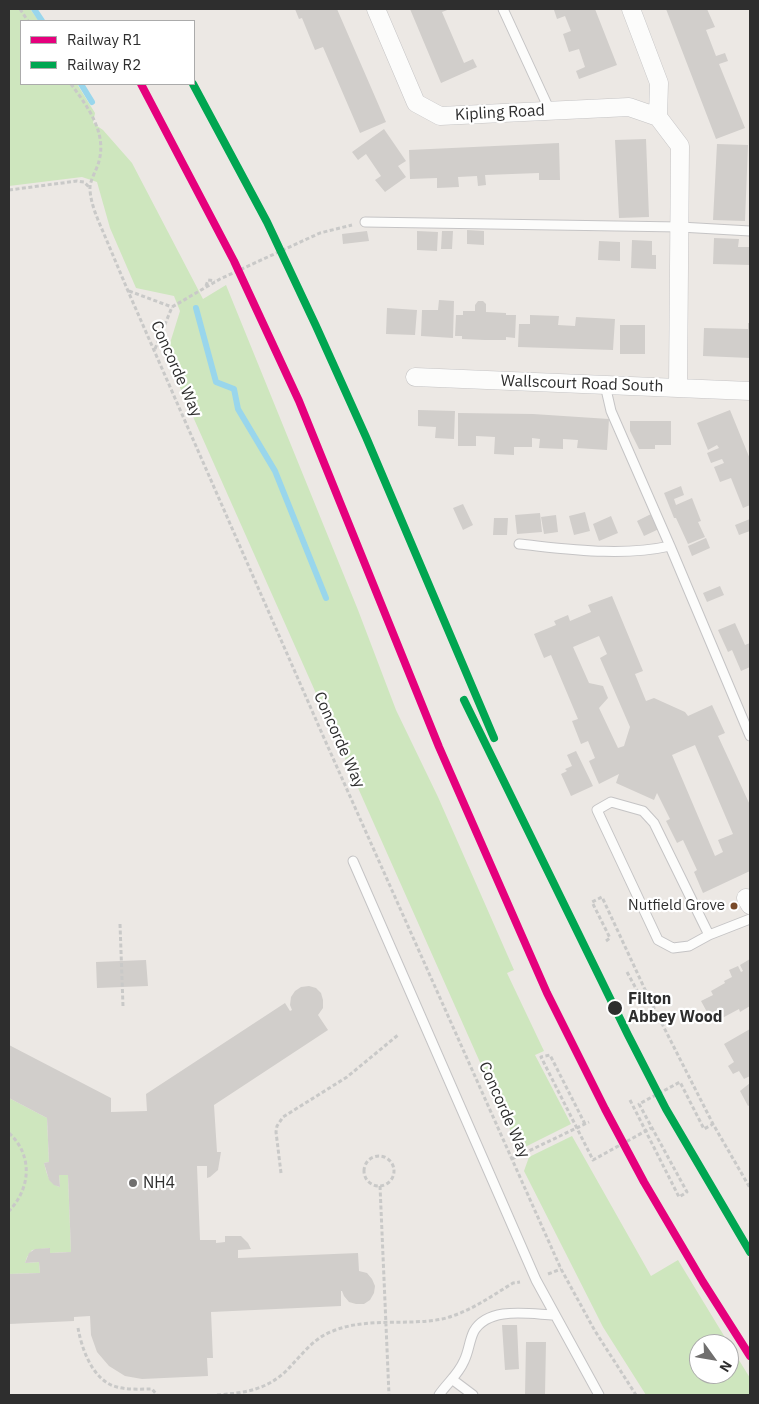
<!DOCTYPE html>
<html>
<head>
<meta charset="utf-8">
<style>
	body { margin:0 }
	#map { position:relative; width:759px; height:1404px; overflow:hidden; background:#ece8e4; font-family:"IBM Plex Sans",sans-serif }
	canvas { display:block }
	.frame { position:absolute; inset:0; border:10px solid #2e2e2e; pointer-events:none }
	.legend { position:absolute; left:20px; top:20px; width:175px; height:65px; box-sizing:border-box; background:#fff; border:1px solid #ababab; margin:0; padding:6px 9px; list-style:none; font-size:15px; color:#2e2e2e }
	.legend li { display:flex; align-items:center; gap:10px; height:25px }
	.legend b { width:25px; border:1px solid #ababab }
	.north { position:absolute; left:689px; top:1334px; width:50px; height:50px; box-sizing:border-box; background:#fff; border:1px solid #ababab; border-radius:50%; rotate:122deg; font-size:14px; font-weight:700; line-height:20px; text-align:center; color:#2e2e2e }
	.north::after { content:''; display:block; margin:auto; width:18px; height:22px; background:#706f6e; clip-path:polygon(50% 0,100% 100%,50% 72%,0 100%) }
</style>
</head>
<body>
<div id="map">
<canvas width="759" height="1404"></canvas>
<div class="frame"></div>
<ul class="legend">
<li><b style="height:6px;background:#e5007d"></b>Railway R1</li>
<li><b style="height:6px;background:#00a651"></b>Railway R2</li>
</ul>
<div class="north">N</div>
</div>
<script>
const c = document.querySelector('canvas').getContext('2d');
c.lineJoin = 'round';
function paint(path, color) { c.fillStyle = color; c.fill(path, 'evenodd'); }
function trace(path, color, width, dash) { c.strokeStyle = color; c.lineWidth = width; c.lineCap = dash ? 'butt' : 'round'; c.setLineDash(dash || []); c.stroke(path); }
function drawText(font, color, halo, rows, align = 'center') {
  c.font = font + ' "IBM Plex Sans",sans-serif'; c.lineWidth = 4.5; c.setLineDash([]); c.textBaseline = 'middle'; c.strokeStyle = halo; c.fillStyle = color; for (const [text, x, y, turn = 0] of rows) {
    c.save(); c.translate(x, y); c.rotate((+turn || 0) * Math.PI / 180); c.textAlign = isNaN(turn) ? turn : align; if (halo) c.strokeText(text, 0, 0); c.fillText(text, 0, 0); c.restore();
  }
}
paint(new Path2D(`
	M9 9H30L39 21H21V84H77L95 113 93 123 103 130 132 163 203 299 226 285 358 610 396 710 438 797 514 970 507 973 544 1051 535 1055 571 1124 519 1150 166 356 180 311 174 296 136 288 110 228 97 182 82 177 9 186Z
	M9 1098 47 1118 49 1162 44 1163C47 1174 48 1183 60 1187L59 1175H68L71 1252 50 1253 49 1248 32 1250 27 1257 25 1263 39 1262 40 1273 9 1274Z
	M572 1136 651 1276 678 1260 729 1344H699V1374H729V1344L750 1378V1395H646L603 1327 524 1171 529 1157Z`), '#cee6be');
trace(new Path2D(`
	M34 9 42 21
	M81 84 92 102
	M196 308 216 382 234 389 238 409 275 471 326 598`), '#99d6ec', 6);
paint(new Path2D(`
	M295 9H337L386 122 360 133 323 47 315 50 302 18 299 19Z
	M410 9H450L442 12 464 63 473 59 477 67 441 83Z
	M558 9H595L617 65 579 79 576 71 585 67 579 49 569 52 563 34 571 31 565 16 557 19 554 10Z
	M666 9H707L715 27 706 30 716 56 725 53 728 61 719 64 745 128 716 139Z
	M384 129 406 161 398 166 406 177 385 192 375 180 381 176 366 154 358 160 352 152Z
	M646 139 649 217 619 218 615 140Z
	M559 143 560 180H539V173L485 175 486 185 478 186 477 176 458 177 459 187 437 188V178L410 179 409 150Z
	M717 144 748 145 745 221 713 220Z
	M467 230 484 231V245L467 244Z
	M367 231 369 241 343 244 342 234Z
	M417 231 438 232 437 251 417 250Z
	M442 231H453L452 249H441Z
	M714 238 739 239 738 247H750V265L713 264Z
	M632 240 652 241V255H656V269L631 268Z
	M599 241 620 242V261L598 260Z
	M439 300 454 301 453 338 421 336 422 310H438Z
	M478 301H483L486 304V312L506 313V315H516L515 338 506 337V340H485L462 339V336H455L456 315H463V311H475V305Z
	M387 308 417 310 415 335 386 334Z
	M530 315 559 316 558 325 575 326 576 317 615 319 613 350 518 347 519 324H530Z
	M748 323H750V358L703 356 704 328 748 329Z
	M620 325H645V354H620Z
	M418 410 455 411 454 439 435 438 436 427 418 426Z
	M730 410 750 459V505L743 508 731 478 720 482 714 467 724 463 722 459 711 463 707 453 719 448 717 445 708 450 697 423Z
	M458 413 533 414 609 419 607 450 577 448 578 440 563 439V449L539 448 540 439 532 438V447H514V455L494 454 495 437 476 436V446H458Z
	M630 421H671V445H655V449H639L630 431Z
	M681 486 684 495 674 499 676 505 692 498 701 521 698 522 705 537 688 544 676 518H674L664 493Z
	M463 504 473 525 463 530 453 508Z
	M585 512 590 531 574 535 569 516Z
	M540 513 542 532 517 534 515 515Z
	M651 514 659 529 644 536 637 521Z
	M556 515 558 532 544 534 541 517Z
	M611 516 618 533 599 541 593 524Z
	M494 518H508L507 535H493Z
	M750 519V531L739 535 735 525Z
	M706 538 710 548 692 556 688 546Z
	M720 586 724 595 707 602 703 593Z
	M612 596 643 671 635 674 646 701 654 698 685 712 688 716 712 705 725 733 718 736 750 805V871L703 893 694 872 697 870 683 840 677 843 666 821 670 819 657 793 654 800 616 783 619 774 599 784 589 761 595 758 588 741 581 744 572 721 578 719 551 655 544 658 534 634 556 625 554 621 568 615 570 621 591 612 588 605ZM599 636 607 654 600 658 630 727 624 746 618 748 599 708 608 698 603 686 589 683 573 647ZM695 745 733 834 718 840 723 852 715 856 672 755Z
	M735 623 745 645 750 643V667L741 671 732 650 728 652 718 630Z
	M576 751 593 786 571 796 561 774 567 771 565 769 572 766 567 755Z
	M750 959V1006L740 1012 739 1009 713 1023 701 1001 713 995 711 991 725 983 724 981 732 977 729 970 738 966 741 972 743 971 740 965Z
	M146 960 148 986 97 988 96 962Z
	M309 986 316 988 321 993 323 1000V1008L318 1015 328 1030 214 1105 217 1152H221L218 1170 210 1177 207 1178V1166H197L200 1240H216V1243L225 1242V1236H241L248 1243 251 1249 238 1250V1258L358 1253 359 1271 367 1273 372 1279 375 1286 374 1293 370 1300 364 1304H356L349 1302 344 1296 342 1291H341V1306L211 1312 213 1358H207L208 1376 142 1379 125 1376 109 1366 97 1352 91 1335 90 1316 74 1317V1321L9 1324V1274L40 1273 39 1262 25 1263 29 1253 35 1249 50 1248V1253L71 1252 68 1175H59L60 1187 54 1185 49 1180 44 1163 49 1162 47 1118 9 1098V1045L111 1098V1112L147 1111 146 1094 285 1003 290 1011 292 1010 290 1005 291 997 295 991 301 987Z
	M750 1029V1076L744 1079 739 1071 733 1074 728 1066 734 1062 724 1044Z
	M750 1083V1105L748 1106 740 1091Z
	M502 1325H517L519 1369 505 1370Z
	M526 1342H546L545 1395H525Z`), '#d1cecb');
const service = new Path2D(`
	M503 9 550 111
	M365 222 680 227 750 231
	M519 544C568 549 621 557 670 546L611 411 605 385
	M670 546 750 736
	M611 802 643 811 654 823 709 935 689 946 673 948 658 940 597 810Z
	M353 861 536 1280 599 1395
	M709 935 750 919
	M453 1380 473 1395
	M439 1395C447 1383 458 1375 464 1361 469 1351 469 1341 474 1331 489 1306 529 1314 554 1315`);
const minor = new Path2D(`
	M376 9 416 103 440 116 629 107 658 117 680 146 678 388
	M631 9 659 83 658 117
	M415 377 750 391
	M746 898 750 905`);
trace(service, '#c5c4c5', 11);
trace(minor, '#c5c4c5', 19);
trace(new Path2D(`
	M20 9 28 21
	M71 84C87 106 107 132 99 161 97 170 89 181 90 190 91 205 98 220 104 234 112 253 120 272 128 291L324 738 561 1269 595 1331 636 1395
	M9 190 77 181 84 182 89 187
	M206 286 208 280 215 281
	M129 291 172 307
	M155 349 172 307 220 279 320 233 352 225
	M120 924 123 1006
	M606 941 610 938 592 902 602 897 648 996 640 1001 642 1005 650 1000 713 1124
	M627 972 639 994 645 990
	M630 1100 679 1197 687 1192 639 1104 680 1082 704 1129 713 1124 750 1188
	M9 1133C33 1155 31 1188 9 1211
	M364 1171a15 15 0 1 1 30 0a15 15 0 1 1-30 0Z
	M512 1159 589 1122
	M281 1173 276 1132 277 1126 283 1117 347 1077 398 1035
	M380 1186 389 1395
	M548 1274 561 1269
	M78 1328C82 1350 93 1381 117 1387 128 1390 141 1389 152 1389L157 1395
	M217 1395C244 1393 267 1390 287 1370 301 1356 313 1338 333 1331 367 1317 406 1326 442 1319 468 1313 490 1297 513 1283L520 1282`), '#c9c9c8', 3, [4, 2.5]);
trace(service, '#fcfcfb', 9);
trace(minor, '#fcfcfb', 18);
trace(new Path2D(`
	M585 1124 550 1055 541 1057 593 1160 651 1128`), '#c9c9c8', 3, [4, 2.5]);
trace(new Path2D(`
	M141 84 234 261 299 401 439 747 547 993 605 1109 644 1182 703 1282 750 1356`), '#e5007d', 8);
trace(new Path2D(`
	M193 84 267 222 316 326 366 437 494 738
	M464 700 628 1035 666 1109 750 1252`), '#00a651', 8);
for (const [x, y, r, color] of [
	[734,906,4.5,"#7a4b2a"],
	[615,1008,8,"#2e2e2e"],
	[133,1183,5,"#706f6e"]
]) { const dot = new Path2D(); dot.arc(x, y, r, 0, 2 * Math.PI); c.fillStyle = color; c.fill(dot); trace(dot, '#fff', 2); }
drawText('15px', '#2e2e2e', '#fff', [
	["Nutfield Grove",725,906]
], 'right');
drawText('16px', '#2e2e2e', '#fff', [
	["Kipling Road",500,113,-3],
	["Concorde Way",176,369,66],
	["Wallscourt Road South",582,384,2],
	["Concorde Way",339,740,66],
	["Concorde Way",504,1110,66]
]);
drawText('bold 16px', '#2e2e2e', '#fff', [
	["Filton",628,999],
	["Abbey Wood",628,1017]
], 'left');
drawText('16px', '#2e2e2e', '#fff', [
	["NH4",143,1183]
], 'left');
</script>
</body>
</html>
